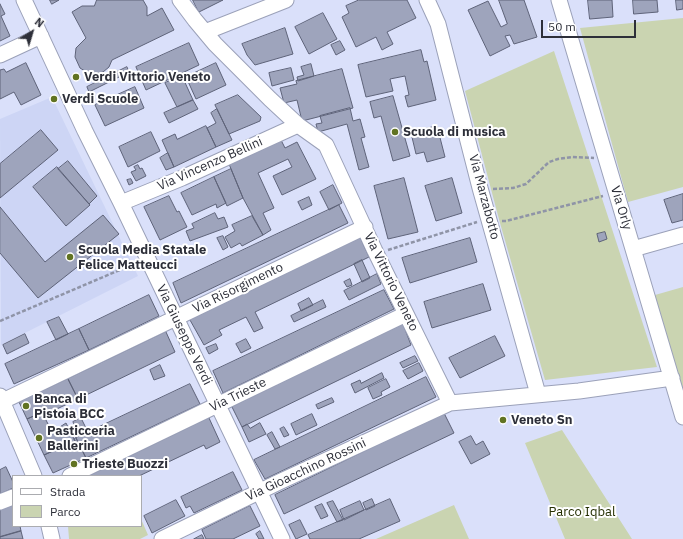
<!DOCTYPE html>
<html>
<head>
<meta charset="utf-8">
<style>
	body { margin:0 }
	#map { position:relative; width:683px; height:539px; overflow:hidden; background:#dae0fa; font-family:"IBM Plex Sans",sans-serif }
	canvas { display:block }
	.legend { position:absolute; left:12px; top:475px; width:130px; height:52px; box-sizing:border-box; background:#fff; border:1px solid #abacb0; margin:0; padding:5px 7px; list-style:none; font-size:12px; color:#2d2f39 }
	.legend li { display:flex; align-items:center; gap:8px; height:20px }
	.legend b { width:20px; border:1px solid #abacb0 }
	.north { position:absolute; left:12px; top:12px; width:40px; height:40px; -webkit-text-stroke:3px #fff; paint-order:stroke; rotate:38deg; font-size:11px; font-weight:700; line-height:16px; text-align:center; color:#2d2f39 }
	.north::after { content:''; display:block; margin:auto; width:14px; height:18px; background:#2d2f39; clip-path:polygon(50% 0,100% 100%,50% 72%,0 100%) }
	.scale { position:absolute; left:541px; top:20px; width:95px; height:18px; box-sizing:border-box; border:2px solid #2d2f39; border-top:0; padding-left:5px; font-size:12px; line-height:14px; white-space:nowrap; color:#2d2f39; -webkit-text-stroke:3px #fff; paint-order:stroke }
</style>
</head>
<body>
<div id="map">
<canvas width="683" height="539"></canvas>
<ul class="legend">
<li><b style="height:5px;background:#fff"></b>Strada</li>
<li><b style="height:11px;background:#cad4b1"></b>Parco</li>
</ul>
<div class="north">N</div>
<div class="scale">50 m</div>
</div>
<script>
const c = document.querySelector('canvas').getContext('2d');
c.lineJoin = 'round';
function paint(path, color) { c.fillStyle = color; c.fill(path, 'evenodd'); }
function trace(path, color, width, dash) { c.strokeStyle = color; c.lineWidth = width; c.lineCap = dash ? 'butt' : 'round'; c.setLineDash(dash || []); c.stroke(path); }
function drawText(font, color, halo, rows, align = 'center') {
  c.font = font + ' "IBM Plex Sans",sans-serif'; c.lineWidth = 4; c.setLineDash([]); c.textBaseline = 'middle'; c.strokeStyle = halo; c.fillStyle = color; for (const [text, x, y, turn = 0] of rows) {
    c.save(); c.translate(x, y); c.rotate((+turn || 0) * Math.PI / 180); c.textAlign = isNaN(turn) ? turn : align; if (halo) c.strokeText(text, 0, 0); c.fillText(text, 0, 0); c.restore();
  }
}
paint(new Path2D(`
	M52 97 138 276 1 345 0 119Z`), '#cdd5f5');
paint(new Path2D(`
	M683 18V187L628 202 580 28Z
	M554 51 657 367 545 380 500 223 465 91Z
	M683 287V390L655 295Z
	M562 430 632 539H565L525 443Z
	M454 505 469 539H376Z
	M141 519 148 535 140 539H69L68 526H141Z`), '#cad4b1');
const building = new Path2D(`
	M50 0H59L52 4Z
	M97 0H143L147 7V16L162 8 174 30 112 60 109 67 103 72 96 74 88 73 80 68 75 57 76 48 86 38 72 12 82 6H94Z
	M193 0H223L199 12Z
	M359 0H407L416 18 387 32 393 44 382 50 376 37 356 47 342 17 349 13 346 6Z
	M499 0H524L537 37 514 44 510 35 505 36 510 46 490 56 468 10 488 1 501 27 507 24Z
	M588 0H612L613 17 590 19Z
	M633 0H657L658 12 634 14Z
	M676 0H683V9L677 10Z
	M0 4 5 14 1 16 10 36 0 41Z
	M323 13 337 39 309 54 295 27Z
	M285 28 293 54 255 65 247 55 242 44Z
	M340 41 345 50 336 55 331 45Z
	M189 43 199 65 146 90 136 67Z
	M421 50 424 62 427 61 436 100 408 107 405 96 409 95 405 76 390 79 393 91 366 97 358 65Z
	M26 63 41 95 21 105 14 92 0 99V70L4 69 6 72Z
	M216 63 226 85 196 99 186 77Z
	M311 64 314 76 298 81 297 77 304 75 301 67Z
	M127 67 129 72 89 92 87 87Z
	M291 68 294 80 272 86 269 73Z
	M342 69 353 108 302 121 297 100 284 103 280 88 297 84 296 81Z
	M182 76 193 100 177 107 165 83Z
	M135 87 144 108 105 126 95 105Z
	M238 95 261 117 260 121 229 134 215 105Z
	M393 96 410 156 393 161 381 116 374 118 370 102Z
	M193 100 198 109 169 123 164 113Z
	M350 108 353 121 360 119 365 137 361 138 369 167 359 170 347 124 318 132 316 124 322 123 320 116Z
	M217 109 232 140 216 147 207 128 216 123 211 113Z
	M206 126 216 147 174 167 162 140 175 134 177 139Z
	M437 126 445 157 427 162 424 152 416 154 411 133Z
	M41 130 58 150 0 198V164Z
	M151 132 160 151 128 167 119 147Z
	M281 140 285 148 297 142 316 179 282 195 273 176 292 167 288 159 258 173 274 208 263 213 271 230 263 235 243 198 229 164Z
	M168 153 174 167 166 170 160 158Z
	M68 161 97 196 89 204 58 169Z
	M138 165 140 169 142 168 146 176 136 181 131 172 136 170 134 167Z
	M57 167 90 205 66 226 33 187Z
	M231 169 243 198 227 206 214 177Z
	M214 177 226 203 217 208 216 204 192 215 181 193Z
	M404 178 418 232 388 239 374 186Z
	M452 178 462 213 436 221 425 186Z
	M131 179 133 183 129 185 127 180Z
	M333 185 342 203 329 210 320 192Z
	M683 194V220L672 223 664 200Z
	M169 196 177 212 179 211 187 227 160 240 144 207Z
	M309 197 312 205 302 210 298 202Z
	M339 205 348 223 181 303 173 283Z
	M0 207 45 262 103 215 119 234 38 298 0 253Z
	M215 213 218 219 224 217 228 227 190 241 186 231 194 228 192 224Z
	M252 216 263 235 242 246 240 243 231 248 225 237 235 231 232 225Z
	M605 232 607 239 599 242 597 234Z
	M223 236 228 247 223 250 217 238Z
	M360 237 369 257 255 312 263 328 254 332 246 317 219 330 222 335 204 345 190 320Z
	M470 238 477 262 410 283 402 258Z
	M362 260 370 278 362 282 354 264Z
	M377 274 381 284 349 300 344 291Z
	M350 279 352 285 347 287 344 282Z
	M483 284 491 310 432 328 424 302Z
	M384 290 394 309 223 393 213 371Z
	M149 295 159 316 89 350 79 329Z
	M309 298 313 305 301 311 298 304Z
	M323 300 326 307 294 322 291 316Z
	M59 317 68 334 56 340 47 322Z
	M403 324 411 345 242 427 232 407Z
	M79 329 89 350 14 384 5 364Z
	M166 332 175 352 78 399 68 379Z
	M25 334 29 343 7 354 3 345Z
	M495 336 505 356 460 378 449 358Z
	M246 339 251 348 241 353 236 344Z
	M216 344 218 349 209 354 206 348Z
	M415 356 418 361 403 368 400 363Z
	M419 363 423 371 408 379 403 371Z
	M160 365 165 376 154 380 150 370Z
	M382 373 384 378 355 393 351 384 360 380 361 383Z
	M426 377 436 397 265 479 254 460Z
	M68 379 78 399 44 415 43 414 37 417 36 415 27 419 19 402Z
	M386 379 390 387 381 392 382 395 373 399 368 388Z
	M190 384 200 404 86 458 76 438Z
	M332 398 334 402 318 409 316 405Z
	M444 413 454 433 284 514 275 495Z
	M43 414 52 432 66 423 75 441 44 455 27 419 36 415 37 417Z
	M312 414 317 425 296 435 291 424Z
	M81 418 87 430 78 434 73 422Z
	M209 418 220 442 206 449 204 445 139 476H88Z
	M260 423 266 434 249 442 242 427 247 424 250 428Z
	M284 427 289 435 284 437 280 429Z
	M272 432 280 447 275 449 267 435Z
	M471 436 476 445 483 441 490 454 471 464 459 442Z
	M76 438 86 458 53 473 44 455 75 441 74 439Z
	M6 467 13 482V488L0 494V470Z
	M233 472 242 490 194 513 190 506 186 508 181 497Z
	M372 499 375 506 366 510 363 503Z
	M390 499 400 521 359 539H310L308 535Z
	M176 500 185 516 152 533 144 516Z
	M333 501 343 520 337 522 327 503Z
	M360 501 364 510 344 520 340 510Z
	M13 503V526H20L21 531 0 537V506Z
	M322 504 328 516 321 519 315 507Z
	M250 506 260 526 233 539H206L202 530Z
	M300 520 307 534 296 539 289 525Z
	M21 531 23 539H0V537Z
	M260 531 264 539H259L256 534Z
	M202 535 204 539H194Z`);
paint(building, '#9ea4bc');
trace(building, '#5e6379', 1);
const minor = new Path2D(`
	M24 0 85 131 121 203 282 539
	M180 0 195 20 215 44 270 99 298 125 326 145 375 251 450 403
	M427 0 438 24 480 188 538 394
	M559 0 683 417
	M205 32 286 0
	M0 55 41 36
	M121 203 182 178 298 125
	M633 249 683 235
	M0 396 34 476
	M3 401 365 227
	M70 476 406 314
	M0 502 13 497
	M49 526 52 539
	M162 539 279 482 450 403 579 391 672 378`);
trace(minor, '#9ba1b9', 17);
trace(new Path2D(`
	M493 189 513 188 526 184 549 162 558 159 572 157 594 158
	M502 221H506L603 196
	M388 250 477 222
	M0 321 136 263`), '#8f94a7', 2.5, [4, 2]);
trace(minor, '#fff', 15);
for (const [x, y, r, color] of [
	[76,77,4,"#617322"],
	[54,99,4,"#617322"],
	[395,132,4,"#617322"],
	[70,257,4,"#617322"],
	[26,406,4,"#617322"],
	[503,420,4,"#617322"],
	[39,438,4,"#617322"],
	[74,464,4,"#617322"]
]) { const dot = new Path2D(); dot.arc(x, y, r, 0, 2 * Math.PI); c.fillStyle = color; c.fill(dot); trace(dot, '#fff', 1.5); }
drawText('bold 13px', '#2d2f39', '#fff', [
	["Verdi Vittorio Veneto",84,77],
	["Verdi Scuole",62,99],
	["Scuola di musica",403,132],
	["Scuola Media Statale",78,250],
	["Felice Matteucci",78,265],
	["Banca di",34,399],
	["Pistoia BCC",34,414],
	["Veneto Sn",511,420],
	["Pasticceria",47,431],
	["Ballerini",47,446],
	["Trieste Buozzi",82,464]
], 'left');
drawText('13px', '#2d2f39', '#fff', [
	["Via Vincenzo Bellini",210,164,-24],
	["Via Marzabotto",484,197,75],
	["Via Orly",621,208,73],
	["Via Vittorio Veneto",391,282,64],
	["Via Risorgimento",238,288,-26],
	["Via Giuseppe Verdi",184,335,64],
	["Via Trieste",238,395,-26],
	["Via Gioacchino Rossini",306,470,-25]
]);
drawText('13px', '#252f02', '#fff', [
	["Parco Iqbal",582,512]
]);
</script>
</body>
</html>
